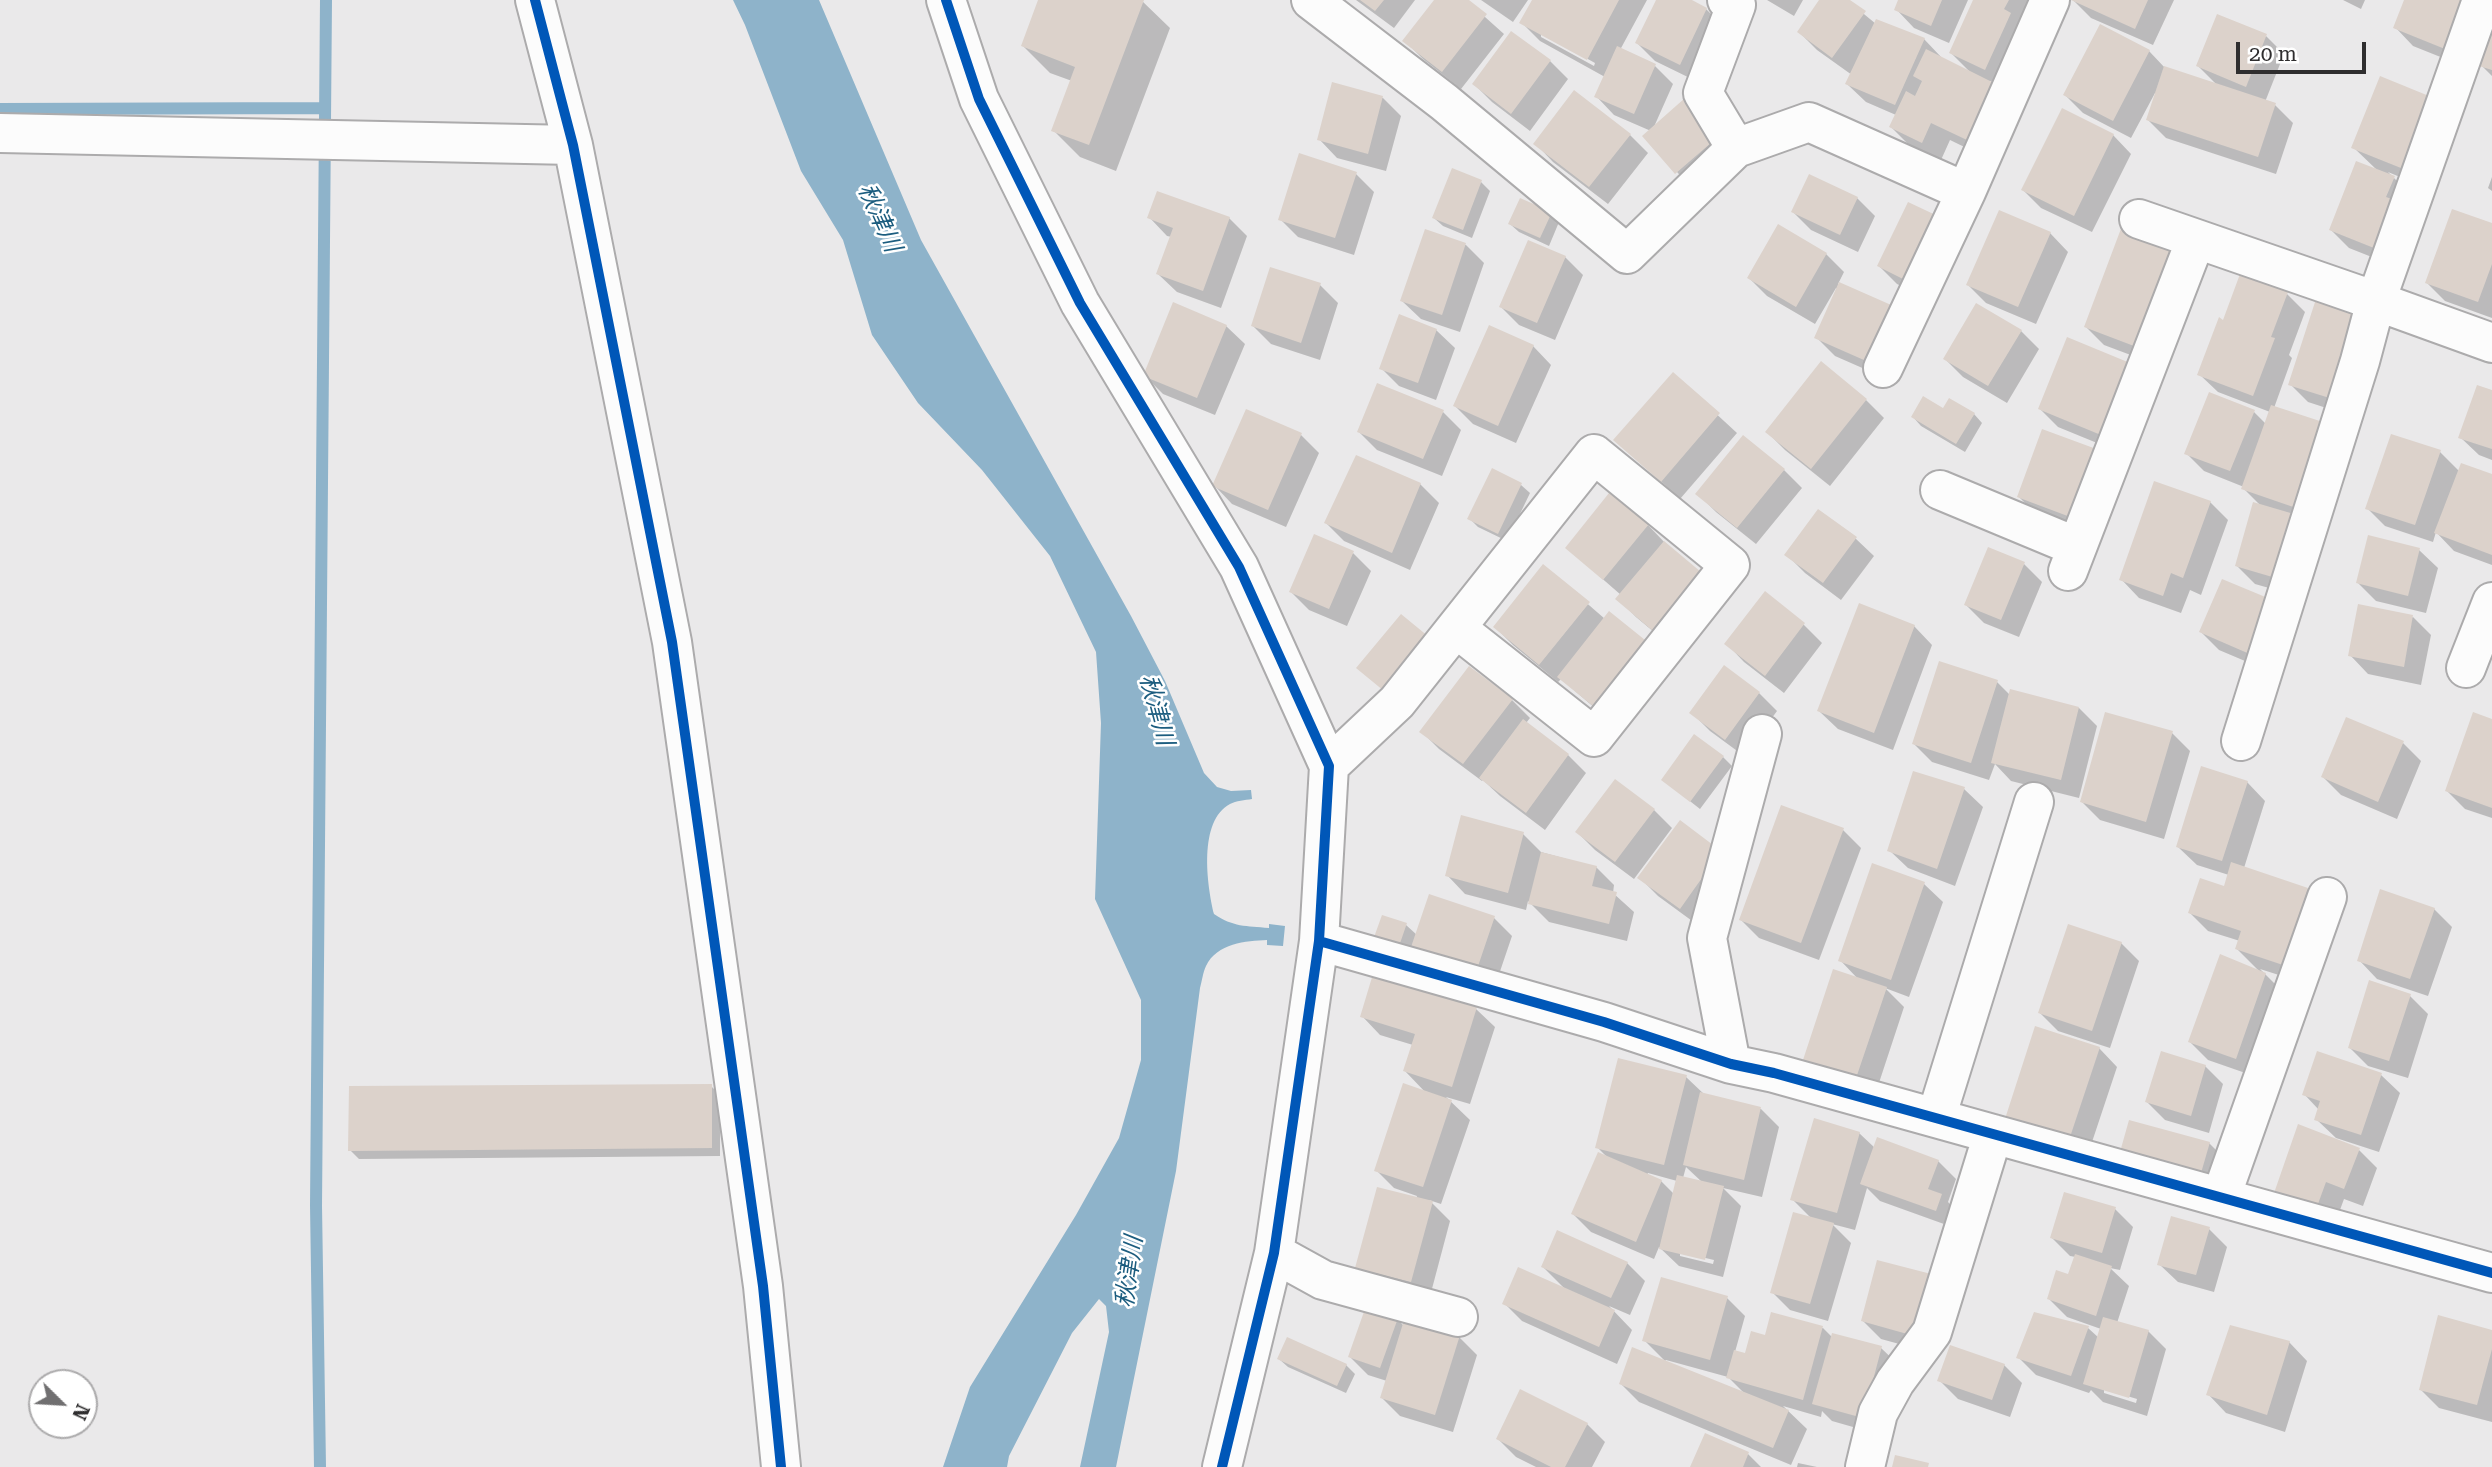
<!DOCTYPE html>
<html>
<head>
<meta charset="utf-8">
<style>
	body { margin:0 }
	#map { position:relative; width:2492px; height:1467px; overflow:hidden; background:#eae9ea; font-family:"Roboto Serif",serif }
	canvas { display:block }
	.north { position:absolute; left:28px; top:1369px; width:70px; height:70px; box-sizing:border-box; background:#fff; border:2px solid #acabac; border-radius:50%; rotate:114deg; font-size:19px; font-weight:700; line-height:28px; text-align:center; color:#2f2e2f }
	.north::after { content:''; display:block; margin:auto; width:24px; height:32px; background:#706f70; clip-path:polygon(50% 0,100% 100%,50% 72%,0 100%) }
	.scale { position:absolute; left:2236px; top:42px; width:130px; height:32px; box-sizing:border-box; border:4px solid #2f2e2f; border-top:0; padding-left:9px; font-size:21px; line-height:24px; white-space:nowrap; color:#2f2e2f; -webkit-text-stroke:5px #fff; paint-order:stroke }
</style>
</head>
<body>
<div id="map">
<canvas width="2492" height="1467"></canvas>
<div class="north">N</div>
<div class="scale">20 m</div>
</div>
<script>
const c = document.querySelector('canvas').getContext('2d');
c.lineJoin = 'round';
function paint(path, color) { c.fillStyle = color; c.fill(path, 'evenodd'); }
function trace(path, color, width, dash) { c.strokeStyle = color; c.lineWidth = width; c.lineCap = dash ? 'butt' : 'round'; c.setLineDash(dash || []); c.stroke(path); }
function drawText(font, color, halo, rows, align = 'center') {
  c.font = font + ' "Roboto Serif","Noto Sans JP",serif'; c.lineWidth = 5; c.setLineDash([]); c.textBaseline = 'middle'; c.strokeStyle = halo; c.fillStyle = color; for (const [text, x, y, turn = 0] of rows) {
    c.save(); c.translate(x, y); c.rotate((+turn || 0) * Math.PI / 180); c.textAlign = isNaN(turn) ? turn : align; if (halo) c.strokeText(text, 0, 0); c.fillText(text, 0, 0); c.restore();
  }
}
paint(new Path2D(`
	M733 0H819L921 240 1131 616 1165 681 1204 773 1217 787 1231 791 1251 790 1252 799C1245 800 1236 801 1230 804 1198 821 1207 885 1214 914 1233 927 1246 926 1269 928V924L1285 926 1283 946 1267 945V940C1246 941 1217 943 1206 966 1203 972 1202 981 1200 988L1176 1171 1116 1467H1080L1109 1332 1106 1306 1099 1299 1072 1333 1009 1456 1007 1467H943L970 1387 1076 1215 1119 1138 1141 1060V1000L1095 899 1101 723 1096 652 1050 556 982 470 918 403 872 335 843 240 801 171 745 25Z`), '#8eb3ca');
paint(new Path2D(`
	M1040 0H1141L1170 28 1116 171 1080 157 1053 130 1072 81 1050 73 1023 46Z
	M1356 0H1415L1394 28Z
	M1437 0H1466L1504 34 1461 89 1423 59 1405 41Z
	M1481 0H1528L1513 22Z
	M1534 0H1647L1620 50 1655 66 1673 84 1653 129 1685 100 1736 155 1694 191 1645 136 1651 131 1614 115 1596 96 1605 77 1540 41 1522 23ZM1541 33 1595 63 1594 66 1541 37Z
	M1658 0H1688L1706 9 1724 27 1698 82 1655 61 1637 43Z
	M1767 0H1803L1794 16Z
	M1821 0H1847L1876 24 1924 39 1942 58 1971 73 1951 53 1975 0H2031L2004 87 1990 81 1985 157 1950 140 1941 160 1909 145 1891 127 1896 115 1866 102 1847 84 1852 75 1817 50 1799 32Z
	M1900 0H1968L1949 43 1914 28 1896 9Z
	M2073 0H2174L2153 45 2091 18Z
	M2343 0H2365L2361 9Z
	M2406 0 2463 66 2413 46 2395 27Z
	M1512 33 1550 61 1568 79 1530 131 1492 102 1474 84Z
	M2492 34V76L2481 65Z
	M2266 36 2284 54 2265 102 2275 105 2293 123 2276 174 2166 138 2148 120 2157 93H2155L2131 138 2083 113 2065 95 2149 51 2166 69 2218 86 2198 66Z
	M1333 84 1383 98 1401 116 1386 171 1337 158 1319 139Z
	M2428 98 2419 185 2388 172 2412 196 2402 269 2349 248 2331 230 2378 171 2353 147Z
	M1630 135 1648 153 1608 204 1553 162 1535 143Z
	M2113 135 2131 154 2092 232 2041 208 2023 190Z
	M1356 174 1374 192 1354 255 1298 237 1280 219Z
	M2492 177V191L2488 188Z
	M1481 182 1490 191 1472 238 1443 226 1434 218Z
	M1857 198 1875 216 1858 252 1811 230 1793 212Z
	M1909 204 1929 300 1897 284 1879 266Z
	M1551 213 1559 222 1549 246 1519 232 1510 224Z
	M1149 217 1229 218 1247 236 1221 308 1177 292 1158 274 1172 237 1167 236Z
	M2492 225V318L2445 301 2427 283Z
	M1426 232 1466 245 1484 263 1460 332 1421 319 1402 301Z
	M2050 233 2068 252 2036 324 1986 303 1968 285Z
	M2171 247 2189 265 2152 363 2104 345 2086 327Z
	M1826 254 1844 272 1838 284 1897 310 1892 381 1835 356 1817 338 1838 289 1836 288 1815 324 1767 296 1749 278Z
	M1565 257 1583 275 1555 340 1519 325 1501 307Z
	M1320 285 1338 303 1320 360 1271 344 1253 326Z
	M2287 294 2305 312 2289 355 2292 358 2274 408 2321 537 2304 598 2255 584 2237 566 2261 506 2243 488 2244 487 2204 471 2186 453 2254 412 2266 424 2270 412 2218 392 2199 374 2224 322Z
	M2317 302 2354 417 2308 402 2290 384Z
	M1226 326 1245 344 1215 415 1163 394 1145 376Z
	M1436 330 1455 348 1436 400 1399 386 1381 368Z
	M2021 331 2039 349 2007 403 1963 377 1945 359Z
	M2068 340 2119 452 2058 427 2040 409Z
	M1533 346 1551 365 1516 443 1473 424 1455 406Z
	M1821 364 1866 400 1884 418 1830 486 1785 450 1767 432Z
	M1673 374 1737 433 1680 499 1616 440Z
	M2492 392V460L2479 455 2460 437Z
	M1944 410 1974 414 1982 423 1965 452 1921 426 1913 417Z
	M1443 412 1461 430 1442 476 1377 450 1359 432Z
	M2043 431 2092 535 2037 515 2019 497Z
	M1300 434 1319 453 1286 527 1232 504 1214 485Z
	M2440 452 2459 471 2492 476V565L2454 551 2436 532 2433 542 2385 526 2367 508Z
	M1357 457 1420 484 1439 503 1410 570 1344 541 1326 523Z
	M1493 470 1521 485 1530 493 1507 541 1478 527 1469 518Z
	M1784 470 1802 488 1756 544 1716 512 1698 494Z
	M2210 502 2228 520 2201 595 2190 590 2181 613 2139 598 2121 579Z
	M1648 525 1666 544 1678 652 1636 617 1618 599 1621 595 1567 548Z
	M1855 538 1874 556 1841 600 1805 573 1787 555Z
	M2419 550 2438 568 2426 613 2376 601 2358 583Z
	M1353 553 1371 571 1347 626 1309 610 1291 592Z
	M2024 564 2042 582 2019 637 1984 623 1966 605Z
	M1544 566 1605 619 1617 727 1561 679 1558 682 1513 645 1495 627Z
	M2223 581 2271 672 2219 650 2201 632Z
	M1765 594 1804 625 1822 643 1784 693 1744 662 1726 643Z
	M2413 617 2431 635 2421 685 2368 674 2350 655Z
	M1914 626 1932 645 1893 750 1838 729 1819 711Z
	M1997 682 2010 695 2079 708 2097 726 2079 798 2011 781 1995 764 1989 780 1932 762 1914 744Z
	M1759 693 1777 711 1744 756 1710 731 1692 713Z
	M1512 700 1530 718 1526 723 1568 755 1586 773 1545 830 1500 796 1483 780 1482 781 1439 749 1421 731Z
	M2492 721V818L2465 809 2447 791Z
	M2172 733 2190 751 2164 839 2100 820 2082 802Z
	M2403 743 2421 761 2397 819 2341 795 2323 777Z
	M1723 757 1732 766 1700 809 1663 780Z
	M1915 773 1964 789 1983 807 1955 886 1908 868 1889 850Z
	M2247 782 2265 801 2244 868 2307 889 2326 908 2301 982 2260 969 2283 992 2254 1076 2208 1060 2190 1042 2260 972 2237 949 2240 941 2208 931 2190 913 2225 889 2229 875 2197 865 2178 847Z
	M1654 810 1672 828 1634 879 1595 850 1577 832Z
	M1843 830 1861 848 1819 960 1759 938 1741 920Z
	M1523 834 1541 852 1596 867 1614 885 1613 893 1634 912 1627 941 1549 922 1528 901 1526 910 1465 894 1447 875Z
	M1720 852 1699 926 1658 896 1640 878Z
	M1873 865 1924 884 1943 902 1909 997 1885 988 1904 1007 1873 1101 1821 1084 1859 980 1840 960Z
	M2434 909 2452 927 2428 996 2377 979 2359 960Z
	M1494 918 1512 936 1493 992 1384 949 1406 925 1417 935Z
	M2121 943 2139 961 2110 1048 2058 1031 2040 1013Z
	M2410 996 2428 1014 2408 1078 2368 1066 2350 1048Z
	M1476 1009 1495 1027 1470 1104 1446 1097 1470 1120 1441 1204 1429 1200 1450 1221 1429 1300 1375 1285 1357 1267 1416 1199 1417 1196 1394 1188 1376 1170 1427 1094 1405 1071 1413 1045 1380 1035 1362 1016Z
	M2099 1048 2117 1067 2086 1160 2024 1140Z
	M2318 1053 2381 1075 2400 1093 2379 1152 2336 1138 2316 1119 2319 1110 2304 1094Z
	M2205 1066 2223 1084 2209 1133 2165 1120 2147 1102Z
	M1686 1077 1705 1095 1761 1109 1779 1127 1762 1197 1723 1188 1741 1206 1723 1277 1679 1266 1659 1247 1654 1259 1591 1232 1573 1214 1608 1158 1597 1147ZM1686 1167 1703 1183 1683 1178ZM1648 1173 1677 1181 1674 1194 1661 1181 1647 1175ZM1680 1252 1714 1260 1713 1264 1680 1256Z
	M711 1086 720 1095V1156L359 1159 350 1150Z
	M2130 1122 2209 1143 2227 1161 2219 1190 2140 1169 2122 1151ZM2141 1155 2210 1174 2209 1177 2141 1159Z
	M1859 1133 1875 1148 1938 1161 1956 1179 1948 1202 1959 1214 1955 1228 1880 1201 1867 1188 1855 1230 1832 1224 1851 1243 1828 1321 1790 1310 1772 1292 1812 1219 1792 1199Z
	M2359 1150 2377 1168 2363 1206 2344 1199 2333 1229 2275 1195Z
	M2115 1209 2133 1227 2120 1270 2110 1268 2129 1286 2117 1323 2148 1331 2166 1349 2147 1416 2103 1402 2091 1390 2089 1393 2036 1375 2018 1357 2088 1328 2099 1338 2101 1329 2067 1317 2049 1299 2070 1277 2076 1257 2070 1256 2052 1238ZM2104 1389 2137 1399 2136 1403 2104 1393Z
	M2209 1229 2227 1247 2214 1292 2178 1282 2159 1264Z
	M1879 1262 1936 1354 1881 1339 1863 1321Z
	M1627 1263 1645 1281 1630 1315 1609 1306 1632 1330 1617 1364 1522 1321 1504 1303 1566 1290 1543 1267Z
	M1727 1298 1745 1316 1735 1352 1746 1355 1766 1338 1823 1328 1833 1338 1881 1348 1900 1366 1881 1435 1832 1421 1822 1411 1821 1417 1783 1406 1807 1429 1791 1465 1639 1402 1621 1384 1744 1393 1728 1377 1666 1360 1665 1361 1644 1340Z
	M1397 1319 1404 1326 1459 1337 1477 1355 1453 1432 1400 1416 1382 1398 1387 1381 1368 1375 1350 1357Z
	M2492 1331V1422L2439 1408 2421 1390Z
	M2289 1342 2307 1361 2285 1432 2226 1413 2208 1394Z
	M1279 1359 1346 1365 1355 1374 1346 1393 1288 1367Z
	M2004 1365 2022 1383 2010 1417 1958 1399 1939 1380Z
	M1587 1424 1605 1442 1592 1467H1536L1516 1457 1498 1439Z
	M1748 1454 1761 1467H1692Z
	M1798 1463 1817 1467H1797Z`), '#0003');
trace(new Path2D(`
	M0 109 325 108
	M320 1467 316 1205 326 0`), '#8eb3ca', 12);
paint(new Path2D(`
	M1038 0H1144L1089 145 1051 131 1075 67 1021 46Z
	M1360 0H1384L1375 11Z
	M1434 0H1469L1487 14 1442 72 1402 41Z
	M1532 0H1619L1587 60 1519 23Z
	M1656 0H1692L1707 8 1680 65 1635 43Z
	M1819 0H1850L1866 11 1832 58 1797 32Z
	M1898 0H1942L1931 26 1894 10Z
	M1973 0H2009L2004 9 2011 13 1985 70 1949 53Z
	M2071 0H2148L2135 29Z
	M2404 0H2465L2445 49 2393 28Z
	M2217 14 2267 34 2246 87 2196 66Z
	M1876 19 1925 38 1895 105 1845 84Z
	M2100 24 2150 50 2113 121 2063 95Z
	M2492 30V70L2479 66Z
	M1511 31 1551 60 1511 114 1472 84Z
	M1617 46 1656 64 1634 114 1594 97Z
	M1926 49 1994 83 1967 140 1931 123 1922 143 1889 127 1906 91 1915 96 1922 81 1913 76Z
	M2164 66 2276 103 2258 157 2146 120Z
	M2380 76 2429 96 2401 168 2351 148Z
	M1332 82 1383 96 1368 154 1317 140Z
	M1574 90 1631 134 1589 187 1533 144Z
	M1685 98 1719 136 1675 174 1642 136Z
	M2062 108 2114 134 2074 216 2021 190Z
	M1299 153 1357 172 1335 238 1278 220Z
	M2356 161 2395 176 2386 197 2403 203 2384 252 2329 230Z
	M1452 168 1482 180 1463 230 1432 218Z
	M1809 174 1858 197 1840 235 1791 212Z
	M1157 191 1230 217 1203 291 1156 274 1173 228 1147 218Z
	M1520 198 1552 212 1540 238 1508 224Z
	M1908 202 1942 218 1911 283 1877 266Z
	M2452 209 2492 223V264L2478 302 2425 283Z
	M1999 210 2051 232 2018 307 1966 285Z
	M1778 224 1827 253 1796 307 1747 278Z
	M2122 226 2172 245 2134 346 2084 327Z
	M1425 229 1466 243 1442 315 1400 301Z
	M1528 240 1566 256 1537 323 1499 307Z
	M1270 267 1321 283 1301 343 1251 326Z
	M2240 274 2288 292 2271 337 2275 338 2253 396 2197 375 2219 317 2223 320Z
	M1839 282 1898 308 1873 364 1814 338Z
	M2316 299 2364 315 2336 400 2288 385Z
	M1173 302 1227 325 1197 398 1143 376Z
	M1976 303 2022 330 1988 386 1943 359Z
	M1399 314 1437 329 1418 383 1379 369Z
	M1489 325 1534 345 1498 426 1453 406Z
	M2067 337 2130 363 2101 435 2038 409Z
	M1821 361 1867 399 1811 469 1765 432Z
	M1673 372 1720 413 1661 482 1613 440Z
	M1377 383 1444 410 1423 459 1357 432Z
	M2477 385 2492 390V449L2458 438Z
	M2209 392 2255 410 2230 471 2184 454Z
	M1923 396 1943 408 1949 398 1975 413 1956 444 1911 417Z
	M2271 405 2335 426 2305 511 2241 489Z
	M1246 409 1302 433 1268 510 1212 486Z
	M2042 429 2099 450 2073 518 2017 497Z
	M2391 434 2441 450 2415 525 2365 509Z
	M1743 435 1785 469 1737 528 1695 494Z
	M1356 455 1421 483 1392 553 1324 523Z
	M2461 463 2492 474V555L2434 533Z
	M1492 468 1522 483 1498 534 1467 519Z
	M2154 481 2211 501 2183 578 2171 573 2163 596 2119 580Z
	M1609 493 1649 524 1603 580 1565 548Z
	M2253 502 2304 517 2286 581 2235 566Z
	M1818 509 1857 537 1823 583 1784 555Z
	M1314 534 1354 551 1329 609 1289 592Z
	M2368 535 2420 548 2408 596 2356 583Z
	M1664 541 1707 577 1659 636 1615 599Z
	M1988 547 2025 562 2001 620 1964 605Z
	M1543 564 1590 602 1539 665 1493 627Z
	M2222 579 2275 601 2252 655 2199 632Z
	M1765 591 1805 623 1765 676 1724 644Z
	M1859 603 1915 625 1874 733 1817 711Z
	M2358 604 2413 615 2404 667 2348 656Z
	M1609 611 1650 644 1598 710 1557 677Z
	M1401 614 1429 637 1384 691 1356 668Z
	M1939 661 1998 680 1971 763 1912 744Z
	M1724 665 1760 692 1725 740 1689 713Z
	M1469 666 1513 699 1463 764 1419 732Z
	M2010 689 2079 707 2061 780 1991 763Z
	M2105 712 2173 731 2146 822 2080 802Z
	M2473 712 2492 719V808L2445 791Z
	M2346 717 2404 741 2378 802 2321 777Z
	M1523 719 1569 754 1526 813 1479 778Z
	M1694 734 1724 756 1690 802 1661 780Z
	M2201 766 2248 781 2222 861 2176 847Z
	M1913 771 1965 787 1937 869 1887 851Z
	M1615 779 1655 809 1615 862 1575 832Z
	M1781 805 1844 828 1801 943 1739 920Z
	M1461 815 1524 832 1508 893 1445 876Z
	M1680 820 1721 851 1680 909 1637 878Z
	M1541 852 1597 866 1592 886 1617 892 1609 924 1528 904Z
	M2231 862 2308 888 2283 965 2235 949 2241 931 2188 913 2200 878 2224 886Z
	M1872 863 1925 882 1891 980 1838 961Z
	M2380 889 2435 908 2410 979 2357 961Z
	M1429 894 1495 916 1475 975 1409 953Z
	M1382 915 1407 923 1398 949 1373 940Z
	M2068 924 2122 942 2092 1031 2038 1013Z
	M2220 954 2266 973 2236 1059 2188 1042Z
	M1833 969 1887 987 1854 1084 1801 1066Z
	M1373 974 1477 1007 1452 1087 1403 1071 1415 1034 1360 1017Z
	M2369 980 2411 994 2389 1061 2348 1048Z
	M2035 1026 2100 1047 2068 1143 2004 1122Z
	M2161 1051 2206 1065 2191 1116 2145 1102Z
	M2317 1051 2382 1073 2361 1135 2314 1120 2320 1101 2302 1095Z
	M1618 1058 1687 1075 1664 1165 1595 1148Z
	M1403 1083 1452 1100 1423 1187 1374 1171Z
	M712 1084V1148L348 1151 349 1086Z
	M1700 1092 1761 1107 1744 1180 1683 1165Z
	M1814 1118 1860 1132 1837 1213 1790 1200Z
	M2129 1120 2210 1142 2201 1173 2120 1152Z
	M2298 1124 2360 1148 2344 1189 2326 1182 2315 1212 2273 1196Z
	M1877 1137 1939 1160 1928 1189 1942 1194 1936 1211 1860 1184Z
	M1598 1152 1662 1180 1636 1242 1571 1214Z
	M1677 1175 1724 1186 1705 1260 1659 1249Z
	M1377 1187 1433 1201 1411 1282 1355 1268Z
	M2064 1192 2116 1207 2102 1253 2050 1238Z
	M1793 1212 1834 1223 1810 1304 1770 1293Z
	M2171 1216 2210 1227 2196 1275 2157 1265Z
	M1557 1230 1628 1262 1611 1298 1541 1267Z
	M2075 1254 2112 1266 2096 1316 2047 1299 2056 1270 2068 1274Z
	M1877 1260 1935 1275 1918 1337 1861 1321Z
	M1518 1267 1615 1310 1599 1347 1502 1304Z
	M1661 1277 1728 1296 1710 1360 1642 1341Z
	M1366 1306 1398 1318 1380 1368 1348 1357Z
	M1771 1312 1823 1326 1803 1400 1726 1378 1734 1350 1745 1353 1751 1331 1765 1335Z
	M2034 1312 2089 1326 2071 1376 2016 1358Z
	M2438 1315 2492 1330V1349L2477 1405 2419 1390Z
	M1405 1317 1460 1335 1435 1415 1380 1398Z
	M2103 1317 2149 1330 2129 1398 2083 1384Z
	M2230 1325 2290 1341 2267 1415 2206 1395Z
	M1832 1333 1882 1346 1863 1418 1812 1404Z
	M1287 1337 1347 1364 1337 1386 1277 1359Z
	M1950 1345 2005 1364 1992 1400 1937 1381Z
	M1632 1347 1789 1410 1773 1448 1619 1384Z
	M1520 1389 1588 1423 1565 1467H1551L1496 1439Z
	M1705 1433 1749 1452 1743 1467H1690Z
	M1895 1455 1929 1463 1928 1467H1892Z`), '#dcd2cb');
const minor = new Path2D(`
	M535 0 573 145 672 642 763 1286 781 1467
	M946 0 979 99 1080 303 1239 567 1329 766 1319 941 1274 1253 1222 1467
	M1311 0 1444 102 1627 254 1736 148 1809 122 1966 192
	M1727 0 1736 5 1703 93 1736 148
	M0 133 573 145
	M2139 219 2376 301 2482 0
	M1883 368 1966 192 2050 0
	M1940 490 2077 547
	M2068 571 2196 239
	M2466 668 2492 602
	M2241 741 2360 361 2376 301 2492 343
	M1329 766 1397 702 1594 454 1730 565 1594 737 1456 628
	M1319 941 1604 1022 1731 1064 1774 1073 2492 1273
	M1731 1064 1707 938 1762 734
	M1936 1118 2034 802
	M2221 1197 2327 897
	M1274 1253 1323 1280 1458 1317
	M1865 1467 1878 1413 1895 1382 1932 1332 1993 1134`);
trace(minor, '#acabac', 42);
trace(minor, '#fcfcfc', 38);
trace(new Path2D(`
	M535 0 573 145 672 642 763 1286 781 1467
	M946 0 979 99 1080 303 1239 567 1329 766 1319 941 1274 1253 1222 1467
	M1319 941 1604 1022 1731 1064 1774 1073 2492 1273`), '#0057b8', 10);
drawText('italic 24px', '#1c5d7f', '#fff', [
	["秋津川",879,218,66],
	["秋津川",1156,710,75],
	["秋津川",1130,1272,-82]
]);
</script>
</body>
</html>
